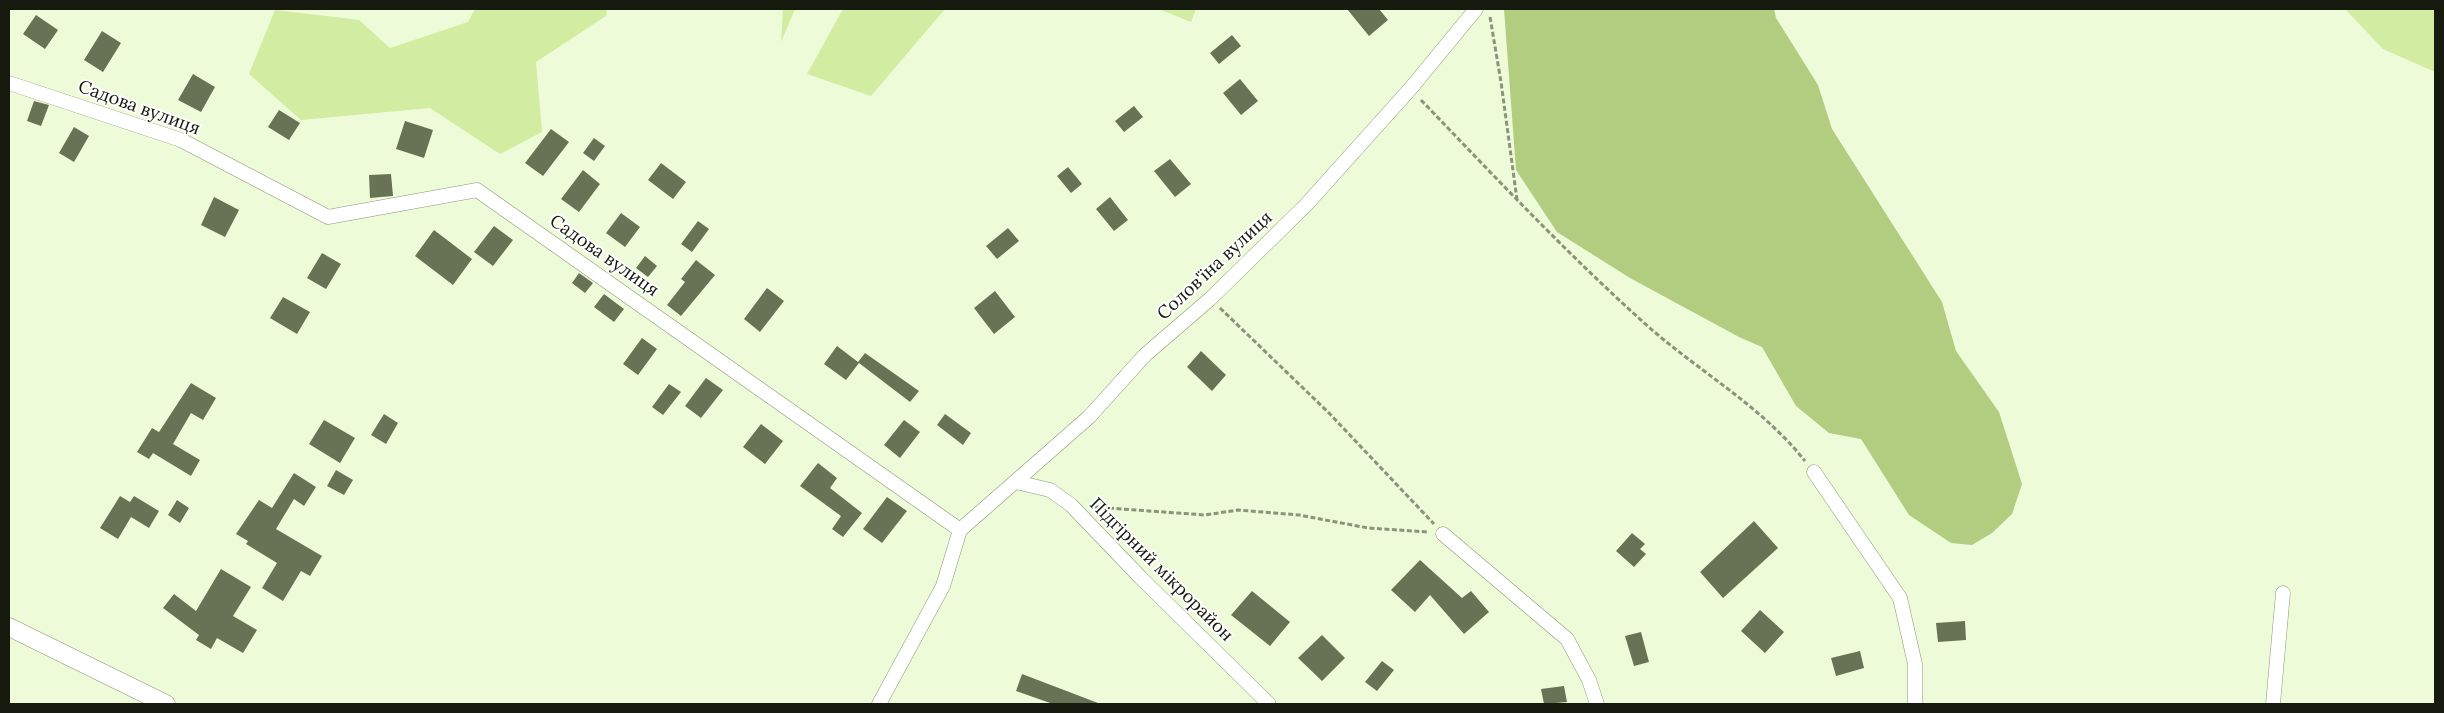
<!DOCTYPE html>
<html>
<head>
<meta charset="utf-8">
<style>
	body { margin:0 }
	#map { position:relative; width:2444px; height:713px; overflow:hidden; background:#eefbd8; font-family:Lora,serif }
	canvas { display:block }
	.frame { position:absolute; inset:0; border:10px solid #161a0e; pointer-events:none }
</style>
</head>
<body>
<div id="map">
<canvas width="2444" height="713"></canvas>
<div class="frame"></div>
</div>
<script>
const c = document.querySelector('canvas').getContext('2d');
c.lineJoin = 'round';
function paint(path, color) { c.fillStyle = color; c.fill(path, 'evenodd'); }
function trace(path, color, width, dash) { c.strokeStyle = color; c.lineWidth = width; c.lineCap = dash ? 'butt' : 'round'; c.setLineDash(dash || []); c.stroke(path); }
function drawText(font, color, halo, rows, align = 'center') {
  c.font = font + ' Lora,serif'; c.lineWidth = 4; c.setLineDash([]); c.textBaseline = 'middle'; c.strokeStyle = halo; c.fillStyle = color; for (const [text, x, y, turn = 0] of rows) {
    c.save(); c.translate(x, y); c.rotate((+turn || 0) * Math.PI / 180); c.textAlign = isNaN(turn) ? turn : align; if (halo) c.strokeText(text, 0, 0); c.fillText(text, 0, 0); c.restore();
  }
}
paint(new Path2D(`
	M475 9H607L606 16 536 62 542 132 500 154 430 108 301 120 249 74 275 10 359 20 390 48 468 22Z
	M783 9H795L781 42Z
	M843 9H945L871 96 807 74Z
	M1159 9H1196L1191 22Z
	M2345 9H2435V72L2383 49Z`), '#d2eca1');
paint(new Path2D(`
	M1504 9H1774L1776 18 1818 85 1832 129 1942 302 1956 351 1999 412 2022 484 2012 514 1992 533 1972 545 1951 543 1909 515 1861 439 1829 433 1796 406 1762 347 1739 337 1630 278 1557 232 1516 170Z`), '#b2cc80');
paint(new Path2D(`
	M1347 9H1379L1388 20 1369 36Z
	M36 15 58 30 45 49 23 34Z
	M102 31 121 43 103 72 84 60Z
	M1232 35 1241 46 1219 64 1210 53Z
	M193 74 215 87 201 112 178 100Z
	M1240 79 1258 101 1241 115 1223 93Z
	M34 101 49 105 41 126 27 121Z
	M1134 106 1143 117 1124 132 1115 121Z
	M279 110 300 123 289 140 268 127Z
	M405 121 433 130 424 158 396 149Z
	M74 127 89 136 74 162 59 153Z
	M551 129 569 142 543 176 525 163Z
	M594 138 605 146 594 161 583 153Z
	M1170 159 1191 184 1175 197 1154 171Z
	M661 163 686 182 673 199 648 180Z
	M1068 167 1082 184 1071 193 1057 176Z
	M583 170 600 184 579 212 561 199Z
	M391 174 393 196 370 198 369 175Z
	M214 197 239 210 225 237 201 225Z
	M1110 197 1128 220 1114 231 1096 209Z
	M621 213 640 227 625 247 606 233Z
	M698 221 709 229 692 252 681 244Z
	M494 226 513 240 493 266 474 252Z
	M1008 228 1019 241 997 259 986 246Z
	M434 230 472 259 453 285 415 256Z
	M322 253 341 264 326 289 307 278Z
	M645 256 657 266 648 277 636 268Z
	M696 260 715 275 681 316 667 305 685 282 681 279Z
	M579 273 593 283 585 293 572 283Z
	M767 288 784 301 760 332 744 319Z
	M995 291 1015 317 994 334 974 308Z
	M604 294 624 309 614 322 594 307Z
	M283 297 310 312 297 334 270 318Z
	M642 338 657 349 638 375 623 364Z
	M837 346 858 362 865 353 919 391 910 402 859 363 846 380 824 364Z
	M1201 351 1226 375 1212 391 1187 367Z
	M706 378 723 390 701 418 685 406Z
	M191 383 216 398 203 420 191 413 173 444 200 460 191 476 153 453 149 459 137 452 152 428 159 432Z
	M669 384 681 392 663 415 652 407Z
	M384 414 398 423 386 444 371 435Z
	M945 414 971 433 963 445 937 425Z
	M324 420 355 438 340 463 309 444Z
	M904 420 920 432 900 458 884 445Z
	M761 424 783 441 765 464 743 447Z
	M818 463 837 478 830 488 862 513 843 537 832 529 841 516 800 486Z
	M336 470 353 480 344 495 327 486Z
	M294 473 316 487 304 506 294 499 276 529 322 556 310 576 301 571 283 601 262 588 277 563 246 544 248 541 236 534 259 500 272 508Z
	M120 496 130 502 134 496 159 511 149 528 131 517 118 539 100 528Z
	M887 497 907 511 882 543 863 529Z
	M177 500 189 508 180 523 168 515Z
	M1754 521 1778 548 1723 598 1700 572Z
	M1632 533 1645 544 1640 549 1646 554 1634 567 1616 551Z
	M1420 560 1462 598 1471 591 1489 612 1464 634 1430 595 1415 612 1391 590Z
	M221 569 251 587 233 616 257 630 243 653 217 638 211 649 196 640 199 635 163 608 174 594 196 611Z
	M1252 591 1290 622 1270 646 1231 615Z
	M1760 610 1784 632 1765 653 1741 631Z
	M1965 621 1966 640 1938 642 1936 623Z
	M1641 632 1649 662 1634 666 1625 636Z
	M1322 635 1345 658 1322 681 1298 658Z
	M1860 651 1864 668 1836 676 1831 658Z
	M1382 661 1394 670 1377 691 1365 682Z
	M1022 674 1098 703V704H1053L1016 691Z
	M1564 686 1567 702 1544 704 1541 689Z`), '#687355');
const minor = new Path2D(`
	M9 83 181 140 328 217 477 190 960 530 943 586 879 704
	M1814 472 1900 598 1915 664V704
	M1016 482 1050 490 1071 505 1140 577 1269 704
	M960 530 1089 417 1145 355 1210 299 1306 205 1411 88 1476 9
	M1443 534 1567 639 1589 680 1597 704
	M2273 704 2283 593`);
const tertiary = new Path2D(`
	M9 627 166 704`);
trace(minor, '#8c9778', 15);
trace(tertiary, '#8c9778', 19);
trace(new Path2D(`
	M1490 17 1501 82 1517 200
	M1421 100C1496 178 1570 257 1651 329 1703 374 1762 407 1805 461
	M1220 308 1329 413 1434 524
	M1094 507 1205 515 1238 510 1299 515 1368 528 1428 532`), '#8b937b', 3, [5, 2.5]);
trace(minor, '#fff', 14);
trace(tertiary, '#fff', 18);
drawText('18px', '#161a0e', '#fff', [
	["Садова вулиця",139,108,20],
	["Садова вулиця",604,256,35],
	["Солов'їна вулиця",1215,266,-43],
	["Підгірний мікрорайон",1161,570,45]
]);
</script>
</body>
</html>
